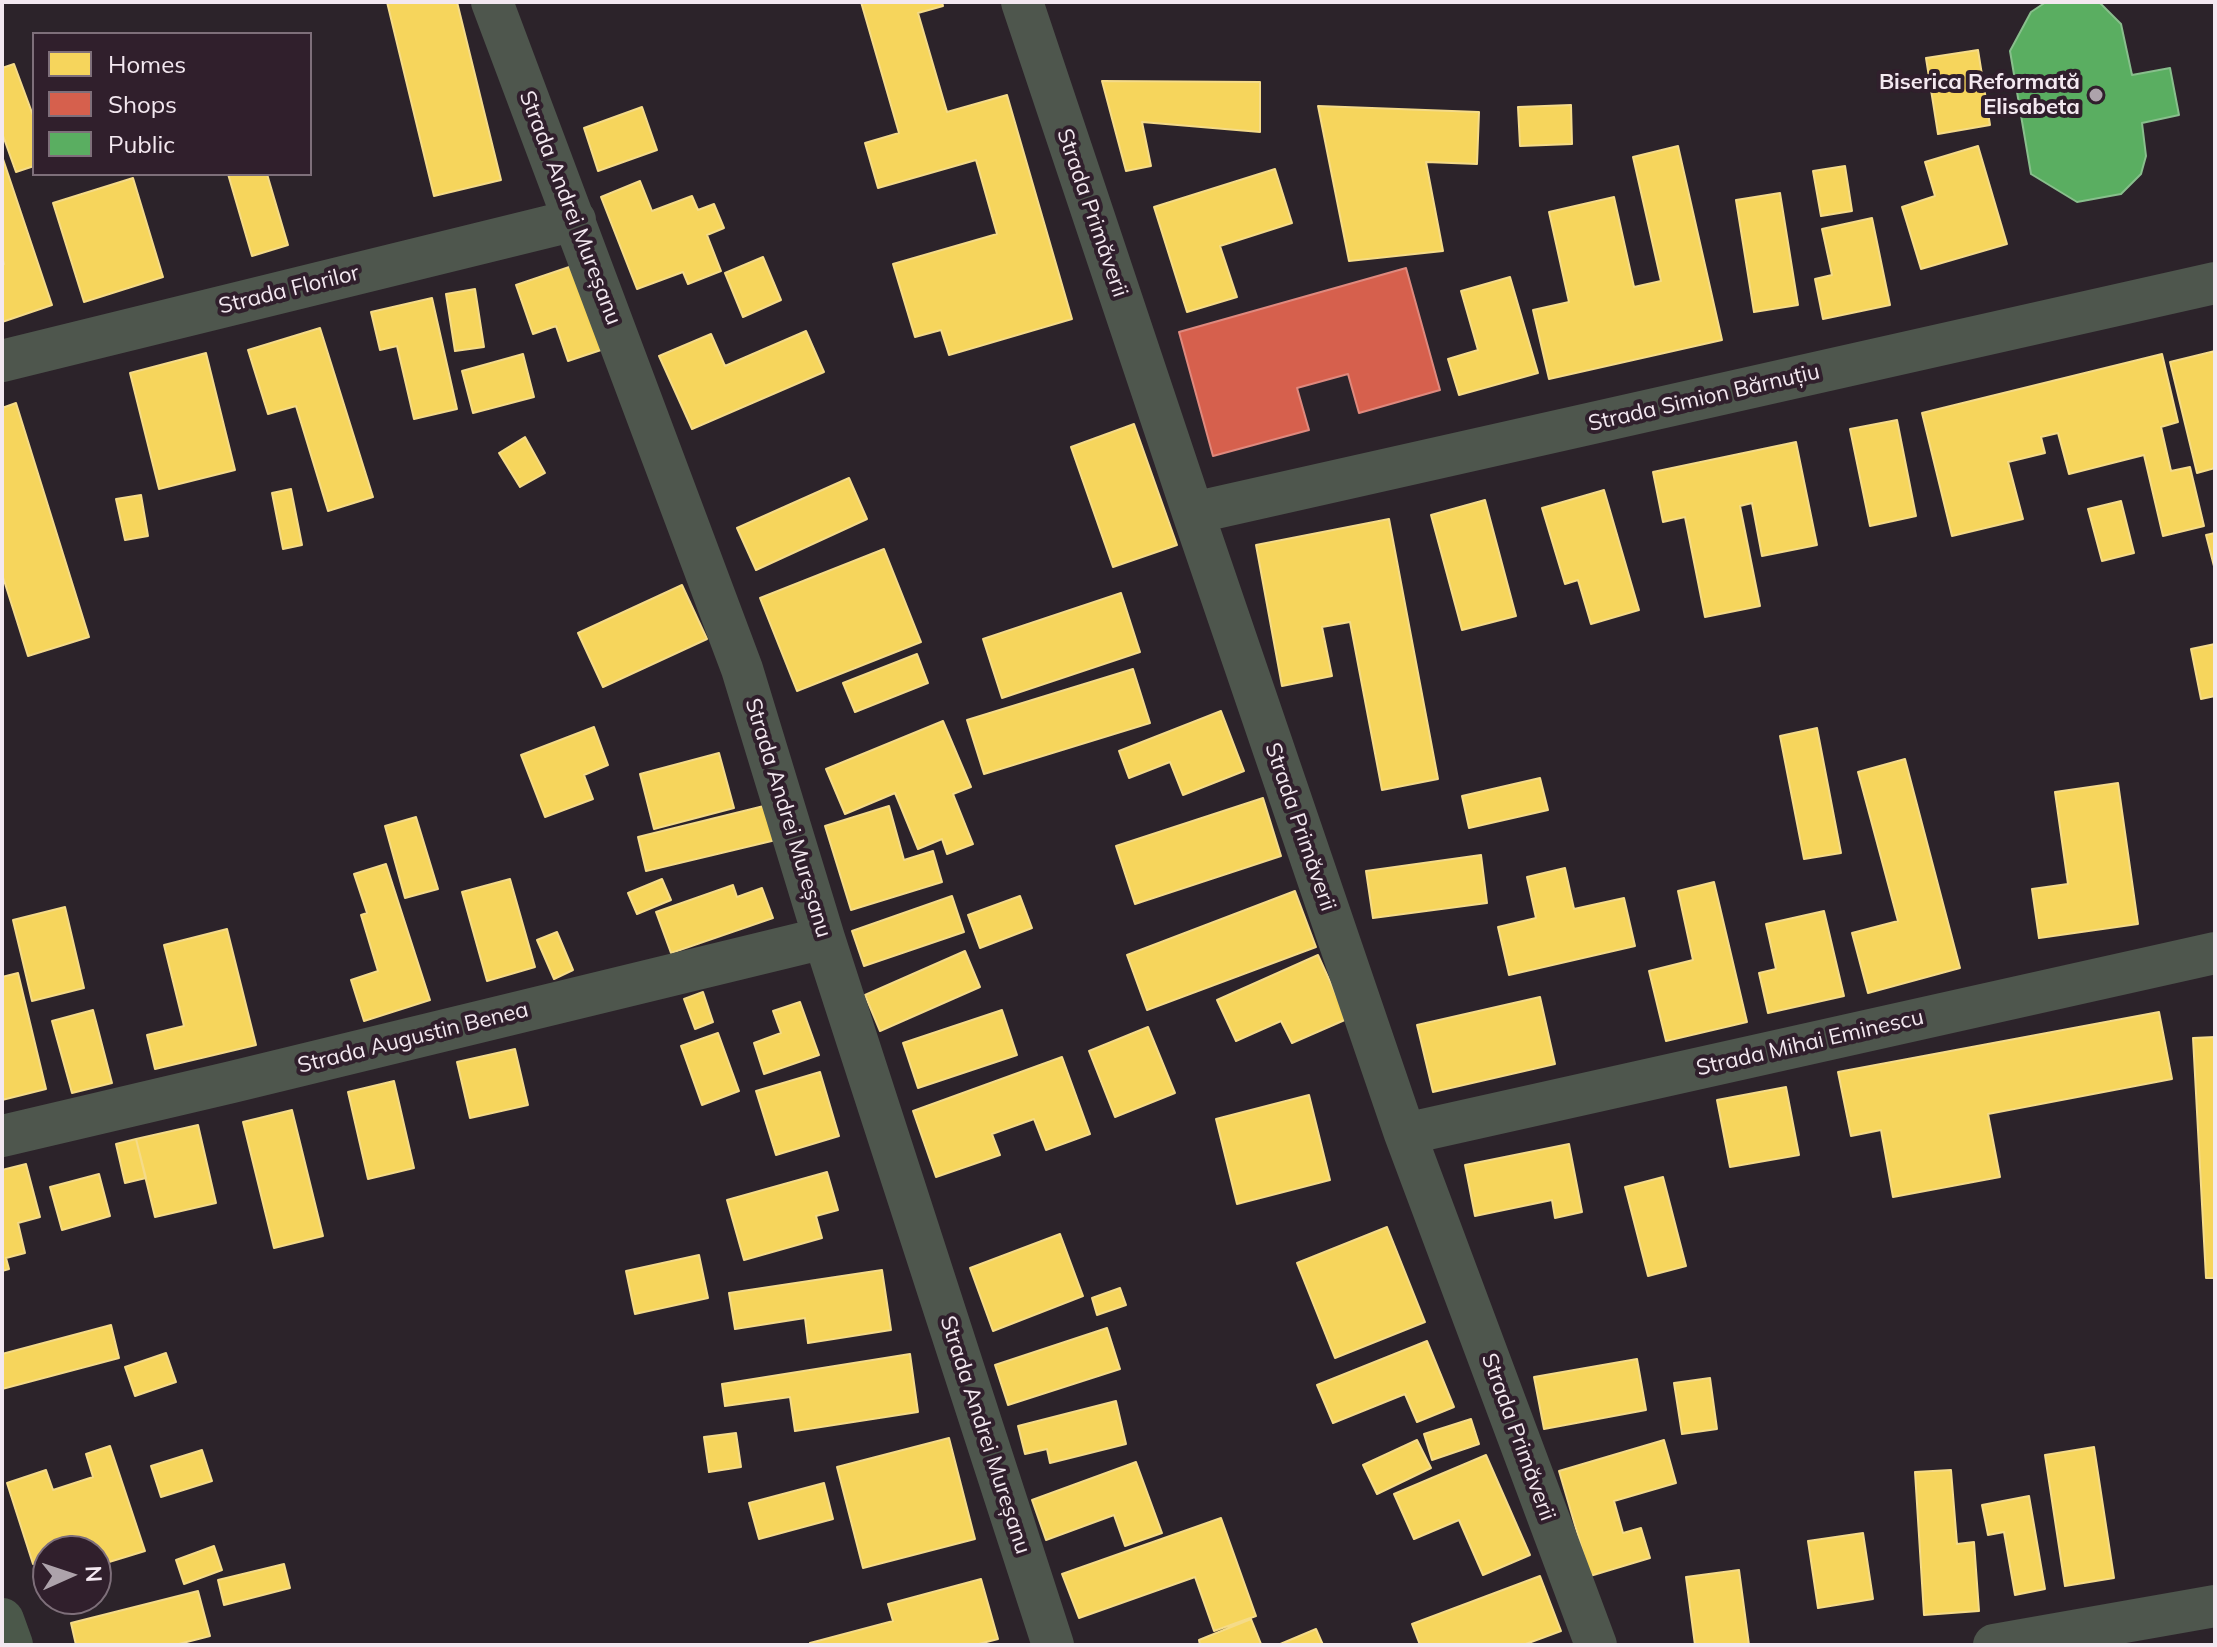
<!DOCTYPE html>
<html>
<head>
<meta charset="utf-8">
<style>
	body { margin:0 }
	#map { position:relative; width:2217px; height:1647px; overflow:hidden; background:#2c232a; font-family:Mulish,sans-serif }
	canvas { display:block }
	.frame { position:absolute; inset:0; border:4px solid #f3e8f0; pointer-events:none }
	.legend { position:absolute; left:32px; top:32px; width:280px; height:144px; box-sizing:border-box; background:#301f2c; border:2px solid #7e6f7a; margin:0; padding:10px 14px; list-style:none; font-size:24px; color:#f3e8f0 }
	.legend li { display:flex; align-items:center; gap:16px; height:40px }
	.legend b { width:40px; border:2px solid #7e6f7a }
	.north { position:absolute; left:32px; top:1535px; width:80px; height:80px; box-sizing:border-box; background:#301f2c; border:2px solid #7e6f7a; border-radius:50%; rotate:87deg; font-size:22px; font-weight:700; line-height:32px; text-align:center; color:#f3e8f0 }
	.north::after { content:''; display:block; margin:auto; width:28px; height:36px; background:#ada3ab; clip-path:polygon(50% 0,100% 100%,50% 72%,0 100%) }
</style>
</head>
<body>
<div id="map">
<canvas width="2217" height="1647"></canvas>
<div class="frame"></div>
<ul class="legend">
<li><b style="height:22px;background:#f6d55c"></b>Homes</li>
<li><b style="height:22px;background:#d6604d"></b>Shops</li>
<li><b style="height:22px;background:#5aae61"></b>Public</li>
</ul>
<div class="north">N</div>
</div>
<script>
const c = document.querySelector('canvas').getContext('2d');
c.lineJoin = 'round';
function paint(path, color) { c.fillStyle = color; c.fill(path, 'evenodd'); }
function trace(path, color, width, dash) { c.strokeStyle = color; c.lineWidth = width; c.lineCap = dash ? 'butt' : 'round'; c.setLineDash(dash || []); c.stroke(path); }
function drawText(font, color, halo, rows, align = 'center') {
  c.font = font + ' Mulish,sans-serif'; c.lineWidth = 8; c.setLineDash([]); c.textBaseline = 'middle'; c.strokeStyle = halo; c.fillStyle = color; for (const [text, x, y, turn = 0] of rows) {
    c.save(); c.translate(x, y); c.rotate((+turn || 0) * Math.PI / 180); c.textAlign = isNaN(turn) ? turn : align; if (halo) c.strokeText(text, 0, 0); c.fillText(text, 0, 0); c.restore();
  }
}
const homes = new Path2D(`
	M387 2H457L501 180 434 196Z
	M861 2H942L943 6 918 13 947 112 1007 95 1072 319 949 355 941 330 915 337 893 264 997 234 976 160 878 188 865 143 899 133Z
	M1978 50 1990 125 1938 134 1926 58Z
	M14 64 34 118V166L16 172 2 133V68Z
	M1102 81 1260 82V132L1142 122 1151 166 1126 171Z
	M1571 105 1572 144 1520 146 1518 107Z
	M1318 106 1479 112 1477 164 1426 162 1443 251 1349 261Z
	M642 107 657 150 598 171 584 128Z
	M1678 146 1722 340 1549 379 1533 310 1569 302 1549 212 1614 197 1634 287 1661 281 1633 157Z
	M1978 146 2007 244 1921 269 1902 207 1935 196 1925 162Z
	M3 159 52 305 2 322V265L4 264 2 257Z
	M1845 166 1852 211 1821 216 1813 171Z
	M1275 169 1292 223 1220 246 1237 297 1187 312 1154 207Z
	M228 174H267L288 245 252 256Z
	M133 178 163 277 84 302 53 203Z
	M640 181 652 211 692 196 698 210 714 204 724 228 707 235 721 271 688 284 683 272 637 289 601 197Z
	M1780 193 1798 305 1754 312 1736 200Z
	M1872 218 1890 305 1823 319 1815 279 1832 275 1822 229Z
	M763 257 781 300 743 317 725 273Z
	M581 263 610 347 568 361 556 326 533 334 516 285Z
	M1510 277 1538 373 1459 395 1448 359 1478 350 1461 291Z
	M475 289 484 347 455 351 446 294Z
	M432 298 457 409 414 419 397 346 380 350 371 312Z
	M320 328 373 497 328 511 296 406 268 414 248 350Z
	M806 331 824 372 692 429 659 356 711 334 725 366Z
	M2215 351V468L2197 473 2170 362Z
	M206 353 235 470 159 489 130 373Z
	M523 354 534 397 473 413 462 371Z
	M2162 354 2178 422 2161 427 2171 471 2190 467 2204 526 2163 536 2144 455 2069 474 2058 433 2041 437 2045 453 2008 462 2023 519 1952 536 1922 413Z
	M16 403 89 637 28 656 2 574V408Z
	M1897 420 1916 516 1870 526 1850 429Z
	M1134 424 1177 545 1113 567 1071 447Z
	M525 437 545 473 520 487 499 453Z
	M1796 442 1817 545 1762 556 1752 503 1740 506 1760 606 1705 617 1685 517 1663 522 1653 472Z
	M849 478 867 519 756 570 737 528Z
	M291 489 302 545 283 549 272 493Z
	M1604 490 1639 610 1591 624 1578 580 1565 584 1542 508Z
	M141 495 148 536 125 540 116 499Z
	M1485 500 1516 616 1462 630 1431 515Z
	M2121 501 2134 553 2102 561 2088 509Z
	M1389 519 1438 779 1382 790 1350 622 1322 627 1332 676 1282 686 1256 545Z
	M2215 533V570L2206 535Z
	M884 549 921 642 797 691 760 598Z
	M682 585 707 639 603 687 578 633Z
	M1121 593 1140 652 1002 698 983 639Z
	M2215 644V696L2201 699 2191 649Z
	M917 654 928 683 855 712 843 683Z
	M1133 669 1150 723 984 774 967 720Z
	M1221 711 1244 771 1183 795 1170 762 1129 778 1119 751Z
	M943 721 971 787 953 794 973 844 947 854 942 839 918 849 895 793 845 814 826 769Z
	M594 727 608 765 584 775 593 799 545 817 521 755Z
	M1817 728 1841 853 1804 859 1780 736Z
	M719 753 734 808 654 829 640 774Z
	M1905 759 1960 968 1868 993 1852 933 1898 921 1858 772Z
	M1540 778 1548 810 1469 828 1462 796Z
	M2118 783 2138 924 2039 938 2032 889 2068 884 2055 792Z
	M1263 798 1281 856 1135 904 1116 846Z
	M772 804 780 839 646 871 638 837Z
	M889 806 904 860 933 851 942 882 851 910 825 826Z
	M416 817 438 889 405 898 385 826Z
	M1481 855 1487 903 1373 918 1366 871Z
	M386 864 430 1000 364 1021 351 980 378 971 361 915 367 913 354 874Z
	M1565 868 1574 909 1624 898 1635 946 1509 975 1498 927 1536 918 1527 877Z
	M510 879 535 967 487 981 462 892Z
	M662 879 671 900 637 914 628 893Z
	M1714 882 1747 1022 1666 1041 1649 971 1693 960 1678 891Z
	M733 885 737 897 762 888 773 918 671 953 656 912Z
	M1295 891 1316 947 1147 1010 1127 955Z
	M952 896 964 932 864 966 852 931Z
	M1020 896 1032 928 980 948 968 915Z
	M65 907 84 988 32 1001 13 920Z
	M1824 911 1844 996 1768 1013 1759 973 1776 969 1766 924Z
	M227 929 256 1045 155 1069 147 1035 184 1026 164 945Z
	M557 932 573 970 554 979 537 940Z
	M965 951 980 987 880 1031 865 995Z
	M1318 955 1347 1019 1292 1043 1281 1021 1236 1041 1217 1000Z
	M18 973 46 1089 2 1100V977Z
	M703 992 713 1022 695 1029 684 999Z
	M1540 997 1555 1064 1433 1092 1417 1025Z
	M800 1002 819 1055 764 1074 754 1043 781 1033 773 1011Z
	M93 1010 112 1083 72 1093 52 1021Z
	M1002 1010 1017 1055 918 1088 903 1043Z
	M2159 1012 2172 1079 1988 1114 2000 1177 1893 1197 1881 1130 1851 1136 1838 1072Z
	M1148 1027 1175 1093 1115 1117 1089 1051Z
	M718 1033 739 1091 702 1105 681 1046Z
	M2215 1037V1278H2206L2193 1038Z
	M515 1049 528 1105 470 1118 457 1062Z
	M1062 1057 1090 1134 1046 1150 1034 1119 992 1134 1000 1155 936 1177 913 1111Z
	M820 1072 839 1136 776 1155 756 1091Z
	M394 1081 414 1168 368 1179 348 1092Z
	M1786 1087 1799 1155 1730 1167 1717 1100Z
	M1309 1095 1330 1180 1237 1204 1216 1119Z
	M292 1110 323 1236 274 1248 243 1122Z
	M198 1125 216 1203 155 1217 136 1139Z
	M136 1139 146 1178 125 1183 116 1144Z
	M1569 1144 1582 1212 1555 1218 1552 1200 1475 1216 1465 1165Z
	M26 1164 40 1217 18 1223 25 1253 6 1258 9 1269 2 1271V1170Z
	M827 1172 838 1210 816 1216 822 1238 744 1260 727 1200Z
	M99 1174 110 1216 62 1230 50 1187Z
	M1663 1177 1686 1266 1648 1276 1625 1187Z
	M1387 1227 1425 1322 1335 1358 1297 1263Z
	M1060 1234 1083 1296 993 1331 970 1268Z
	M699 1255 708 1298 635 1314 626 1271Z
	M882 1270 891 1330 808 1343 805 1318 735 1329 729 1293Z
	M1120 1288 1126 1305 1097 1315 1092 1298Z
	M111 1325 119 1358 2 1389V1354Z
	M1107 1328 1120 1369 1008 1405 995 1365Z
	M1427 1341 1454 1407 1417 1422 1405 1394 1333 1423 1317 1385Z
	M166 1353 176 1382 135 1396 125 1367Z
	M910 1354 918 1412 795 1431 790 1397 725 1406 722 1384Z
	M1637 1359 1646 1410 1544 1429 1534 1377Z
	M1710 1378 1717 1429 1682 1434 1674 1383Z
	M1116 1401 1126 1444 1050 1463 1047 1449 1025 1454 1018 1426Z
	M1471 1419 1479 1444 1432 1460 1424 1434Z
	M736 1433 741 1467 709 1472 704 1437Z
	M949 1438 975 1539 863 1568 837 1467Z
	M1417 1440 1431 1468 1377 1494 1363 1465Z
	M1664 1440 1676 1483 1614 1501 1623 1533 1641 1528 1650 1558 1590 1576 1559 1471Z
	M110 1446 145 1551 96 1566V1551H88L87 1546 72 1551H48V1559L33 1564 7 1483 46 1470 53 1490 93 1477 86 1454Z
	M2094 1447 2114 1578 2065 1586 2045 1455Z
	M202 1450 212 1481 161 1497 151 1466Z
	M1486 1455 1530 1555 1483 1575 1459 1520 1414 1539 1394 1494Z
	M1136 1462 1162 1533 1125 1546 1114 1515 1046 1540 1032 1500Z
	M1951 1470 1957 1544 1974 1542 1979 1611 1924 1615 1915 1472Z
	M824 1483 833 1519 759 1539 749 1503Z
	M2029 1496 2045 1589 2015 1595 2004 1532 1988 1535 1982 1505Z
	M1221 1518 1256 1616 1214 1631 1195 1577 1079 1618 1062 1574Z
	M1863 1533 1873 1599 1818 1608 1808 1541Z
	M214 1546 222 1570 184 1584 176 1560Z
	M284 1564 290 1588 224 1605 218 1580Z
	M1739 1570 1749 1645H1695L1686 1577Z
	M1540 1576 1561 1631 1523 1645H1420L1412 1624Z
	M981 1579 998 1639 975 1645H811L810 1643 893 1621 888 1604Z
	M198 1591 210 1636 175 1645H76L71 1623Z
	M1251 1619 1261 1644 1200 1645 1199 1640Z
	M1316 1629 1323 1645H1278Z`);
paint(homes, '#f6d55c');
trace(homes, '#f5db88', 2);
const shops = new Path2D(`
	M1406 268 1440 390 1359 413 1348 374 1297 388 1309 430 1213 456 1179 332Z`);
paint(shops, '#d6604d');
trace(shops, '#df897e', 2);
const public = new Path2D(`
	M2046 2H2099L2121 24 2132 75 2170 68 2179 115 2142 123 2146 156 2141 174 2121 194 2077 202 2031 174 2010 51 2031 12Z`);
paint(public, '#5aae61');
trace(public, '#88bf8c', 2);
trace(new Path2D(`
	M492 2 742 669 824 938 1053 1645
	M1022 2 1193 513 1405 1134 1596 1645
	M2 361 575 220
	M1193 513 2215 283
	M1405 1134 2215 953
	M2 1136 232 1082 824 938
	M1994 1645 2215 1606`), '#4e564d', 42);
trace(new Path2D(`
	M2 1620 11 1645`), '#4b584a', 44);
for (const [x, y, r, color] of [
	[2096,95,8,"#ada3ab"]
]) { const dot = new Path2D(); dot.arc(x, y, r, 0, 2 * Math.PI); c.fillStyle = color; c.fill(dot); trace(dot, '#301f2c', 3); }
drawText('bold 22px', '#f3e8f0', '#301f2c', [
	["Biserica Reformată",2080,82],
	["Elisabeta",2080,107]
], 'right');
drawText('22px', '#f3e8f0', '#301f2c', [
	["Strada Andrei Mureșanu",570,208,69],
	["Strada Primăverii",1092,213,71],
	["Strada Florilor",289,290,-14],
	["Strada Simion Bărnuțiu",1704,398,-13],
	["Strada Andrei Mureșanu",788,818,73],
	["Strada Primăverii",1300,827,71],
	["Strada Augustin Benea",413,1038,-14],
	["Strada Mihai Eminescu",1810,1043,-13],
	["Strada Andrei Mureșanu",985,1435,72],
	["Strada Primăverii",1518,1437,70]
]);
</script>
</body>
</html>
